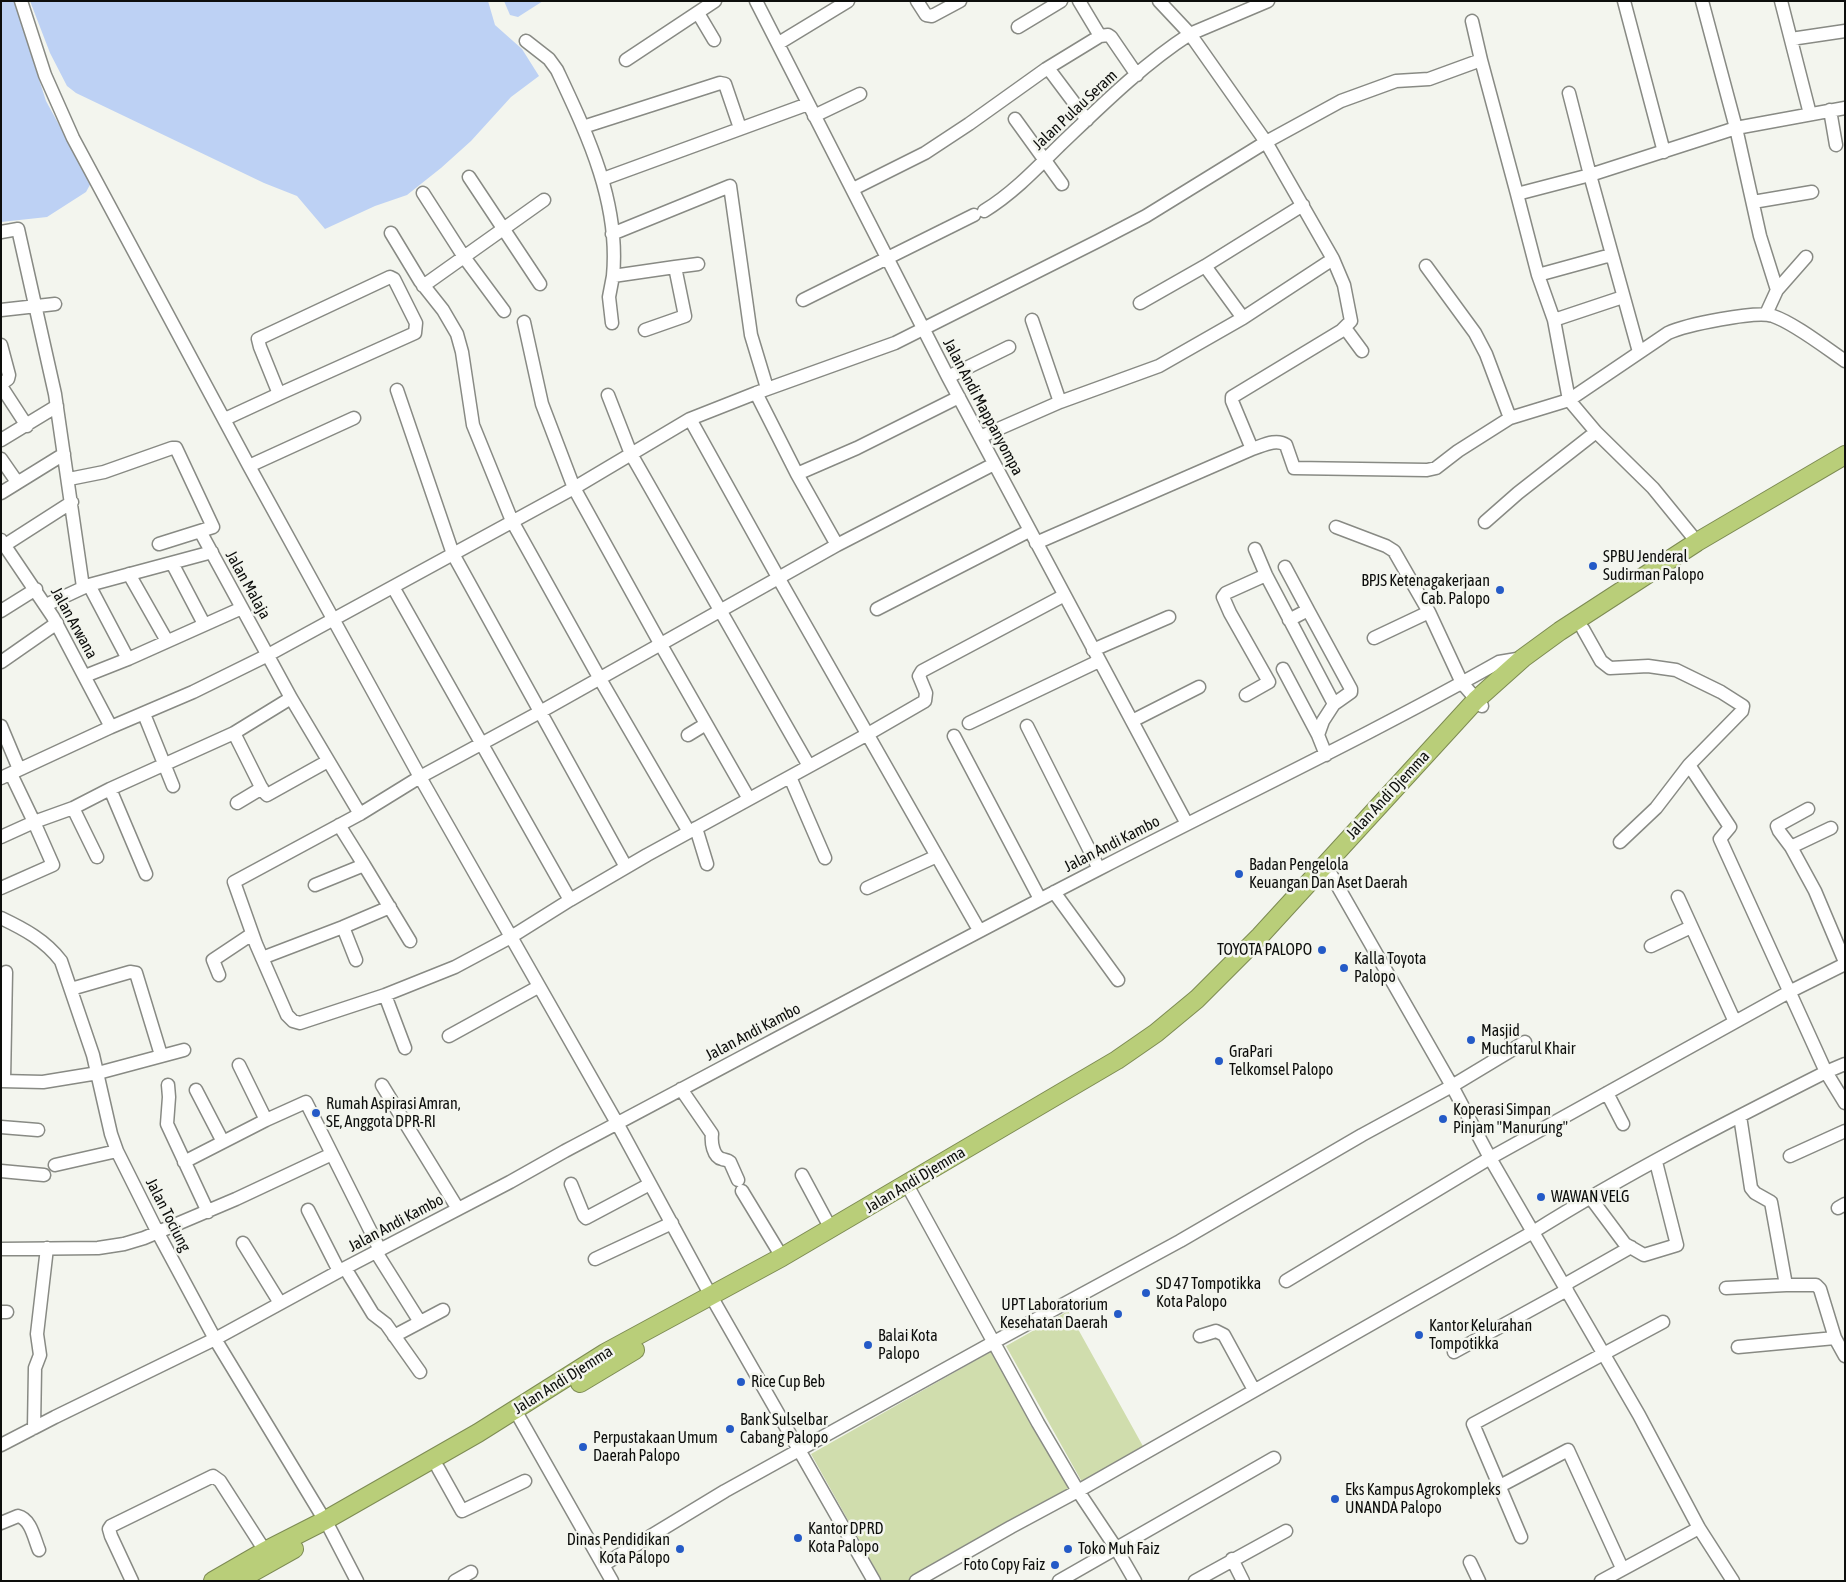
<!DOCTYPE html>
<html>
<head>
<meta charset="utf-8">
<style>
	body { margin:0 }
	#map { position:relative; width:1846px; height:1582px; overflow:hidden; background:#f3f5ee; font-family:"Asap Condensed",sans-serif }
	canvas { display:block }
	.frame { position:absolute; inset:0; border:2px solid #0d0e0c; pointer-events:none }
</style>
</head>
<body>
<div id="map">
<canvas width="1846" height="1582"></canvas>
<div class="frame"></div>
</div>
<script>
const c = document.querySelector('canvas').getContext('2d');
c.lineJoin = 'round';
function paint(path, color) { c.fillStyle = color; c.fill(path, 'evenodd'); }
function trace(path, color, width, dash) { c.strokeStyle = color; c.lineWidth = width; c.lineCap = dash ? 'butt' : 'round'; c.setLineDash(dash || []); c.stroke(path); }
function drawText(font, color, halo, rows, align = 'center') {
  c.font = font + ' "Asap Condensed",sans-serif'; c.lineWidth = 5; c.setLineDash([]); c.textBaseline = 'middle'; c.strokeStyle = halo; c.fillStyle = color; for (const [text, x, y, turn = 0] of rows) {
    c.save(); c.translate(x, y); c.rotate((+turn || 0) * Math.PI / 180); c.textAlign = isNaN(turn) ? turn : align; if (halo) c.strokeText(text, 0, 0); c.fillText(text, 0, 0); c.restore();
  }
}
paint(new Path2D(`
	M1068 1311 1144 1448 1082 1482 1006 1346Z
	M992 1351 1069 1488 907 1581H882L811 1454Z`), '#d0ddad');
paint(new Path2D(`
	M1 1H14L46 101 91 183 86 192 47 217 1 222Z
	M30 1H488L495 25 522 49 539 76 511 97 471 141 441 168 407 195 375 206 325 229 297 196 264 183 76 93 67 86 50 53Z
	M504 1H543L518 17 510 15Z`), '#bdd1f4');
const minor = new Path2D(`
	M21 1 45 75 73 138 249 466 420 777 617 1123 711 1296 874 1581
	M756 1 948 377 1187 824
	M917 1 926 15 932 16 960 1
	M1159 1 1190 34 1268 1
	M1624 1 1664 152
	M1781 1 1810 114
	M698 13 714 40
	M1472 21 1481 60
	M1018 27 1061 1
	M1100 36 1108 35 1111 37 1137 75
	M1791 39 1845 31
	M526 41 549 59 557 70C587 134 620 202 613 276L675 267 685 316 645 330
	M779 43 848 1
	M626 60 715 1
	M1048 68 1087 120
	M1569 93 1590 175 1736 128 1702 1
	M1830 110 1836 145
	M814 116 860 94
	M1015 119 1062 184
	M583 127 720 83 725 84 740 128
	M469 177 540 284
	M603 179 808 104
	M853 189 925 153 969 124 1046 69 1100 36 1079 1
	M423 193 464 257 504 311
	M1517 194 1538 275 1554 320 1569 400 1596 432 1653 488 1697 542
	M1753 202 1812 192
	M1 232 18 229 55 394 83 587
	M391 233 420 281 443 310 457 334 462 352 473 425 512 521 600 679 689 832
	M612 234 730 186 751 335 767 388
	M1205 266 1243 318
	M1426 266 1475 333 1486 354 1510 418
	M675 267 698 264
	M1538 275 1611 255
	M390 277 394 279 416 323 415 333 279 394 260 347 258 339Z
	M423 286 544 200
	M1777 290 1760 236 1736 128 1845 108
	M803 300 974 215
	M1140 303 1205 266 1303 205
	M1 310 55 304
	M1766 314 1777 290 1806 257
	M1032 320 1060 402
	M1554 320 1623 297
	M524 322 542 404 574 488 661 645 749 799
	M612 323 609 297 613 276
	M1345 328 1362 351
	M1 345 9 375 8 379 1 384
	M948 377 1009 347
	M1 386 27 426
	M397 390 453 554 626 867
	M756 393 797 474 837 545
	M608 395 631 454 809 766
	M225 419 279 394
	M690 419 779 579 979 930
	M980 437 1060 402 1159 366 1243 318 1333 259 1266 142 1190 34C1142 65 1100 107 1059 146 1036 169 1012 194 984 211
	M1 440 57 406
	M1252 449 1232 401V397L1341 331 1351 321 1344 285 1333 259
	M1 459 17 482
	M994 464 837 545 540 712 420 777 360 814 234 882 256 944 287 1015 293 1021 300 1023 385 995 455 967 511 937 570 900 647 855 868 734 925 701 926 693 919 676 922 671 1063 596
	M249 466 354 418
	M797 474 857 448 959 397
	M69 479 104 472 172 448H176L213 527 159 544
	M1 493 64 454
	M1485 522 1518 493 1596 432
	M1336 527 1386 546 1394 551 1429 612 1462 683 1482 706
	M200 531 291 698 360 814
	M1 540 53 617 111 727
	M1036 543 1252 449C1262 446 1276 438 1286 445L1294 468 1427 470 1436 468 1458 451 1510 418 1569 400 1668 333C1685 325 1757 310 1773 316 1794 323 1826 348 1845 361
	M5 545 72 502
	M1255 549 1266 575 1334 704 1323 721 1318 735 1326 755
	M172 563 204 624
	M1285 567 1308 610
	M129 574 167 641
	M89 585 128 659
	M393 587 570 900
	M46 605 89 585 212 552
	M877 609 1029 531
	M1 611 36 589
	M1289 620 1308 610 1351 689V692L1334 704
	M1374 638 1429 612
	M1093 650 1169 617
	M1 662 57 623
	M1283 669 1318 735
	M85 676 128 659 242 608
	M1246 695 1269 682 1230 613 1223 597 1226 593 1266 575
	M144 714 173 786
	M1132 721 1199 687
	M969 723 1099 661
	M1 726 19 769
	M1027 726 1099 869
	M234 733 263 791 267 795 328 761
	M688 735 706 724
	M954 736 1040 899
	M790 777 825 858
	M1 778 111 727 193 692 268 655 574 488 690 419 756 393 895 343 1098 241 1146 216 1266 142 1341 101 1396 81 1429 79 1481 60 1517 194 1590 175 1639 352
	M110 789 146 874
	M237 803 262 788
	M73 808 97 857
	M339 825 364 865
	M696 828 707 864
	M1831 828 1791 847 1815 891 1845 962
	M1 837 34 822 73 808 110 789 234 733 291 698
	M1620 842 1656 808 1689 765
	M1791 847 1779 831 1777 826 1808 809
	M1325 864 1452 1086 1490 1158 1639 1415 1699 1528 1733 1581
	M315 885 364 865 410 941
	M1 888 53 865 34 822 11 774
	M867 888 937 856
	M1054 892 1118 980
	M1678 897 1735 1022
	M1 918C24 929 45 940 61 961L93 1055 111 1134 117 1151 158 1233 215 1339 330 1529 357 1581
	M343 927 356 960
	M1651 946 1691 927
	M262 958 343 927 390 907
	M219 975 213 960 252 934
	M71 989 130 972 136 973 161 1055
	M385 995 405 1048
	M449 1036 538 987
	M1845 1064 1826 1072 1845 1103
	M239 1065 266 1120
	M1 1081 43 1082 98 1073 184 1050
	M4 1081 6 972
	M168 1085 169 1097 167 1124 208 1212
	M382 1085 458 1209
	M681 1089 712 1134C711 1142 713 1157 722 1159 725 1160 728 1160 730 1162L738 1180
	M196 1090 223 1142
	M1607 1093 1623 1124
	M1740 1116 1751 1188 1755 1193 1771 1202 1786 1285
	M1 1127 38 1130
	M1790 1156 1845 1131
	M184 1162 266 1120 306 1102 380 1250
	M55 1165 117 1151
	M1 1171 44 1175
	M802 1175 831 1229
	M571 1184 584 1216 586 1218 650 1184
	M905 1186 911 1192 1038 1423 1078 1491 1116 1548 1135 1581
	M742 1191 782 1257
	M1590 1197 1625 1244 1644 1255 1677 1245 1656 1162
	M1838 1208 1845 1204
	M308 1210 339 1271
	M243 1243 280 1303
	M1 1249 98 1248 124 1244 144 1238 236 1199 332 1154
	M376 1252 420 1322
	M595 1259 672 1223
	M345 1268 373 1314 386 1324 420 1372
	M1286 1281 1490 1158 1789 992 1845 964
	M1564 1285 1631 1247
	M1726 1288 1786 1285H1816L1820 1289 1835 1338 1738 1347
	M1 1312H7
	M394 1336 443 1310
	M1200 1336 1216 1331 1224 1335 1254 1390
	M1835 1338 1845 1356
	M1454 1352 1567 1290
	M515 1410 612 1581
	M34 1428 35 1368 40 1355 37 1334 47 1248
	M1 1445 55 1417 215 1339 345 1268 510 1182 565 1151C743 1057 920 961 1099 869 1232 800 1368 736 1499 662L1523 658
	M438 1468 462 1511 525 1481
	M1500 1486 1568 1450 1622 1568
	M1 1523 18 1516C31 1519 34 1538 39 1550
	M1521 1537 1473 1424 1663 1322
	M1232 1559 1243 1581
	M1470 1562 1479 1581
	M603 1565 725 1491 994 1342 1180 1241 1362 1135 1452 1086 1525 1042
	M132 1581 111 1536 109 1529 111 1526 213 1476 220 1481 265 1551
	M455 1581 471 1572
	M916 1581 1011 1527 1078 1491 1533 1232C1627 1173 1727 1122 1826 1072L1720 839 1730 827 1689 765 1742 711 1743 706 1721 692 1676 670 1648 666 1610 668 1601 661 1583 629
	M1059 1581 1274 1458
	M1195 1581 1286 1531
	M1601 1581 1699 1528`);
const highway = new Path2D(`
	M580 1383 635 1350
	M213 1581 265 1551 324 1521 478 1433 605 1353 782 1257 1117 1060 1156 1033 1197 999 1260 936 1476 700 1523 658 1560 631 1697 542 1845 455
	M237 1581 294 1549`);
trace(minor, '#888a84', 15);
trace(highway, '#7d8b53', 20);
trace(minor, '#fff', 12);
trace(highway, '#b9ce79', 18);
for (const [x, y, r, color] of [
	[1593,566,5,"#245ac7"],
	[1500,590,5,"#245ac7"],
	[1239,874,5,"#245ac7"],
	[1322,950,5,"#245ac7"],
	[1344,968,5,"#245ac7"],
	[1471,1040,5,"#245ac7"],
	[1219,1061,5,"#245ac7"],
	[316,1113,5,"#245ac7"],
	[1443,1119,5,"#245ac7"],
	[1541,1197,5,"#245ac7"],
	[1146,1293,5,"#245ac7"],
	[1118,1314,5,"#245ac7"],
	[1419,1335,5,"#245ac7"],
	[868,1345,5,"#245ac7"],
	[741,1382,5,"#245ac7"],
	[730,1429,5,"#245ac7"],
	[583,1447,5,"#245ac7"],
	[1335,1499,5,"#245ac7"],
	[798,1538,5,"#245ac7"],
	[680,1549,5,"#245ac7"],
	[1068,1549,5,"#245ac7"],
	[1055,1565,5,"#245ac7"]
]) { const dot = new Path2D(); dot.arc(x, y, r, 0, 2 * Math.PI); c.fillStyle = color; c.fill(dot); trace(dot, '#f3f5ee', 2); }
drawText('16px', '#0d0e0c', '#f3f5ee', [
	["Jalan Pulau Seram",1075,110,-43],
	["Jalan Andi Mappanyompa",983,407,62],
	["Jalan Malaja",248,585,61],
	["Jalan Arwana",74,623,61],
	["Jalan Andi Djemma",1388,795,-47],
	["Jalan Andi Kambo",1112,844,-27],
	["Jalan Andi Kambo",753,1032,-28],
	["Jalan Andi Djemma",915,1180,-31],
	["Jalan Tociung",168,1215,63],
	["Jalan Andi Kambo",396,1223,-28],
	["Jalan Andi Djemma",563,1380,-32]
]);
drawText('16px', '#0d0e0c', '#f3f5ee', [
	["SPBU Jenderal",1603,557],
	["Sudirman Palopo",1603,575],
	["BPJS Ketenagakerjaan",1490,581,"right"],
	["Cab. Palopo",1490,599,"right"],
	["Badan Pengelola",1249,865],
	["Keuangan Dan Aset Daerah",1249,883],
	["TOYOTA PALOPO",1312,950,"right"],
	["Kalla Toyota",1354,959],
	["Palopo",1354,977],
	["Masjid",1481,1031],
	["Muchtarul Khair",1481,1049],
	["GraPari",1229,1052],
	["Telkomsel Palopo",1229,1070],
	["Rumah Aspirasi Amran,",326,1104],
	["SE, Anggota DPR-RI",326,1122],
	["Koperasi Simpan",1453,1110],
	["Pinjam \"Manurung\"",1453,1128],
	["WAWAN VELG",1551,1197],
	["SD 47 Tompotikka",1156,1284],
	["Kota Palopo",1156,1302],
	["UPT Laboratorium",1108,1305,"right"],
	["Kesehatan Daerah",1108,1323,"right"],
	["Kantor Kelurahan",1429,1326],
	["Tompotikka",1429,1344],
	["Balai Kota",878,1336],
	["Palopo",878,1354],
	["Rice Cup Beb",751,1382],
	["Bank Sulselbar",740,1420],
	["Cabang Palopo",740,1438],
	["Perpustakaan Umum",593,1438],
	["Daerah Palopo",593,1456],
	["Eks Kampus Agrokompleks",1345,1490],
	["UNANDA Palopo",1345,1508],
	["Kantor DPRD",808,1529],
	["Kota Palopo",808,1547],
	["Dinas Pendidikan",670,1540,"right"],
	["Kota Palopo",670,1558,"right"],
	["Toko Muh Faiz",1078,1549],
	["Foto Copy Faiz",1045,1565,"right"]
], 'left');
</script>
</body>
</html>
